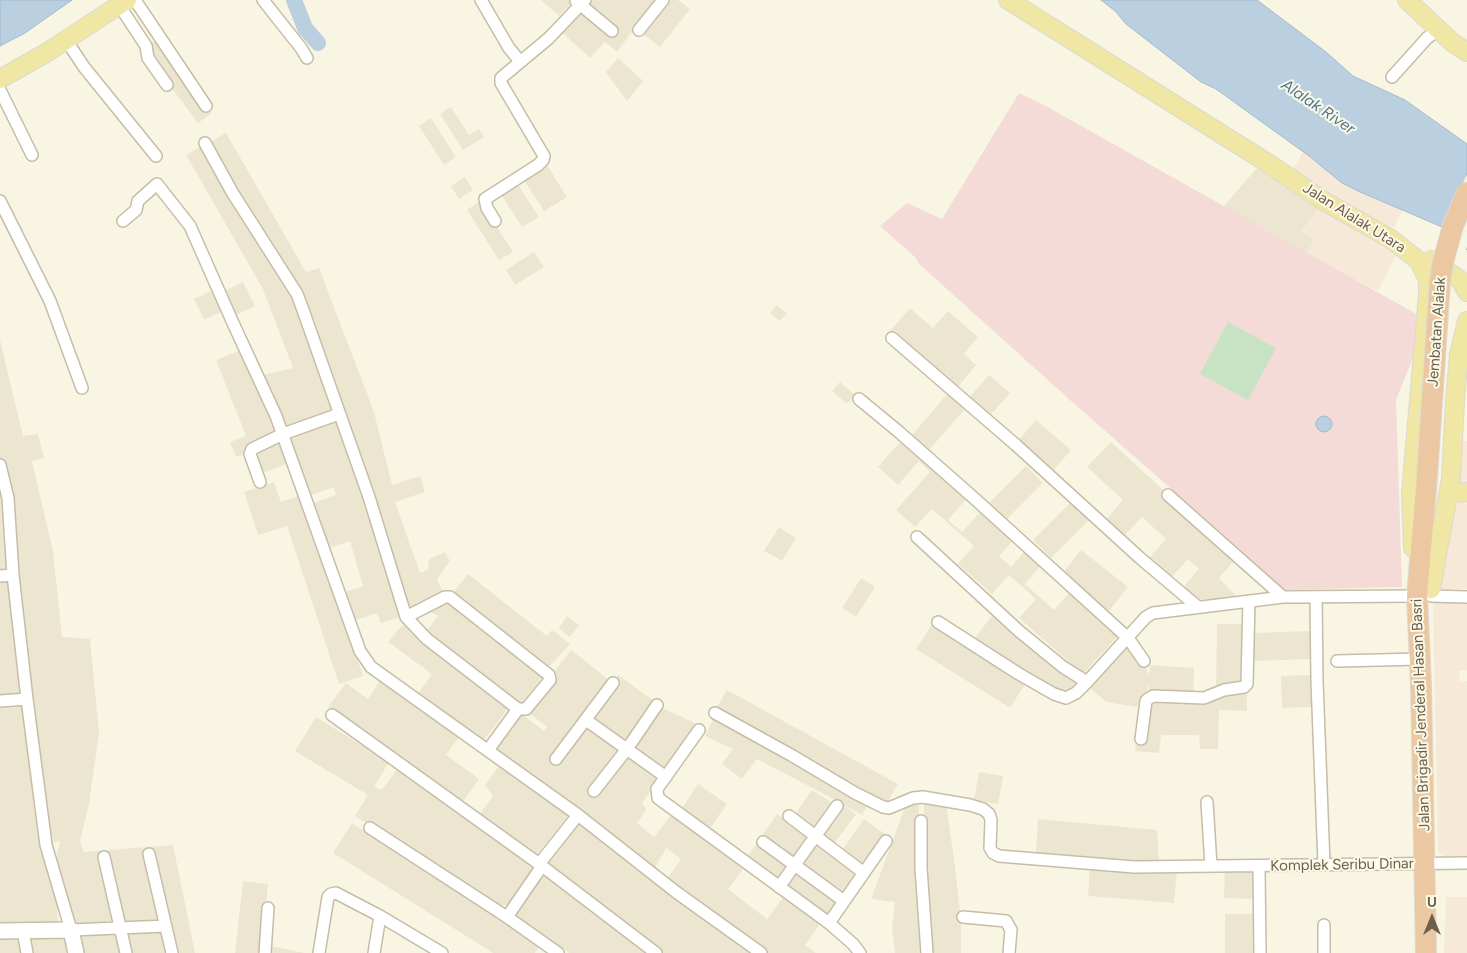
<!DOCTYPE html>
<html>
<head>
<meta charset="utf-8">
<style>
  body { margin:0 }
  #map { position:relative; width:1467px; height:953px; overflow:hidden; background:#f8f6e2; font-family:Figtree,sans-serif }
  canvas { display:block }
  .north { position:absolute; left:1407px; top:893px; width:50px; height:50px; -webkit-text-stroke:4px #fcf9e7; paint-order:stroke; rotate:0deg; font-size:14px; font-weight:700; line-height:20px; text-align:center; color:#6c604c }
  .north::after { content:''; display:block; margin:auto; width:18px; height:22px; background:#6c604c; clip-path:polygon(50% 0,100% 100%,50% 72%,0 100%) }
</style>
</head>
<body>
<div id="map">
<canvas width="1467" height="953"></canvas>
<div class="north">U</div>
</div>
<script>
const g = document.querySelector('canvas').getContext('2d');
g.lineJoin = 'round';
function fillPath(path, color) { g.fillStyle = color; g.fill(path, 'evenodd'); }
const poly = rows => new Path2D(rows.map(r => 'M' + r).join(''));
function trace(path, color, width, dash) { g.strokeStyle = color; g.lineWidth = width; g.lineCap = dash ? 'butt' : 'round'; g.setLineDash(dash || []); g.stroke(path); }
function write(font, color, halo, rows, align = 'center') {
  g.font = font + ' Figtree,sans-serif'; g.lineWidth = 4; g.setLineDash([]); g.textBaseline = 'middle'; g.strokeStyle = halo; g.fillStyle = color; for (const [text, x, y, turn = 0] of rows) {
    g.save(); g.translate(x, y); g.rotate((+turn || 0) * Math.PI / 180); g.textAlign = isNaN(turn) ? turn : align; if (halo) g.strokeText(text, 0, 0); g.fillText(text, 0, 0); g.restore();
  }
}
const residential = poly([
  [541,0,572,0,573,1,559,16],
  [585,0,655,0,617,52,605,42,590,58,557,28,578,5,612,24],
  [663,0,678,0,690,9,660,47,639,31],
  [156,40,160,40,211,114,198,123,143,50],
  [618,58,643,81,627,101,606,72],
  [451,107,469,135,479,129,484,137,463,150,440,114],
  [431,118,456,157,444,165,419,126],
  [226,133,306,272,319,268,374,412,392,485,420,476,425,492,395,502,420,573,428,570,429,559,445,552,450,561,437,579,443,592,411,609,406,610,308,317,208,143],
  [202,146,293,291,341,428,400,617,381,623,377,613,353,621,343,593,363,586,350,541,327,549,311,504,336,495,334,487,309,496,263,375,293,368,263,289,186,155],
  [545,162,567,197,544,211,522,177],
  [1262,162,1323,202,1302,231,1315,239,1306,255,1223,207],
  [465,177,473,190,459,199,451,186],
  [515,180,539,217,522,227,499,191],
  [480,201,513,252,499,260,467,210],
  [534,252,544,267,515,285,506,270],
  [243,282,255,306,234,316,222,292],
  [215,289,225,310,204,320,194,299],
  [777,305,787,313,780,321,770,313],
  [910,308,933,328,948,311,978,337,964,354,976,365,957,388,890,331],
  [0,340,23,436,38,434,44,458,32,461,53,551,62,637,90,639,99,732,89,804,80,841,84,852,173,845,195,953,80,953,55,862,60,841,54,842,40,851,56,893,58,923,0,925],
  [246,348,291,462,261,474,252,451,236,457,230,442,246,436,216,360],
  [989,375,1010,393,988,418,967,400],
  [840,382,855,395,847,404,832,391],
  [948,393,966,408,929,450,912,435],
  [1036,420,1071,450,1051,473,1016,443],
  [902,440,968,497,948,520,962,532,982,510,1015,538,999,556,1011,567,1027,549,1043,563,1025,584,1054,610,1073,589,1121,632,1083,674,1019,618,1036,599,1009,575,992,594,958,564,974,546,932,509,915,527,896,510,930,472,919,461,898,485,878,467],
  [1111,442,1237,558,1219,578,1237,597,1195,600,1185,590,1185,585,1199,569,1188,559,1172,577,1150,557,1166,539,1142,517,1124,536,1106,520,1123,500,1087,467],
  [1026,466,1043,483,1006,520,989,503],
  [274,482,281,502,302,495,363,676,339,684,287,526,258,535,244,492],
  [1072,501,1090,519,1051,558,1033,540],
  [779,527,796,538,782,561,764,551],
  [1081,550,1128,587,1109,611,1062,574],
  [468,574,547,636,552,630,570,644,551,665,546,668,452,594],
  [861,578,875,587,856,617,842,608],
  [443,597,544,675,519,706,426,632,438,616,425,609],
  [997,609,1079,681,1066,694,1057,691,975,638],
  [567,616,579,625,570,637,559,628],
  [404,623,510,706,484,740,418,694,432,674,388,642],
  [933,623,1027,681,1010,708,916,649],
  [1217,624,1246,624,1247,711,1219,710,1218,749,1200,749,1199,735,1161,735,1159,753,1135,751,1138,717,1147,718,1148,697,1218,697,1216,690],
  [1310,631,1311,659,1254,661,1253,633],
  [1129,637,1138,649,1149,676,1150,665,1194,668,1193,696,1149,693,1149,682,1147,692,1136,707,1107,702,1087,686],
  [571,650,609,680,586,720,621,747,590,787,597,793,625,751,661,776,642,803,646,810,637,823,654,837,671,815,743,869,728,889,767,919,785,895,822,921,805,945,816,953,767,953,667,879,681,859,666,848,654,870,490,743,516,710,544,731,547,727,525,710],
  [618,675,654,701,624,742,588,716],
  [1311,675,1312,707,1282,708,1281,676],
  [381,679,461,734,446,755,479,779,462,803,328,707,346,683,368,699],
  [727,690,898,784,887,803,716,709],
  [658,706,699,725,665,773,628,747],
  [715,715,871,800,862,815,842,804,856,814,834,844,820,834,841,803,757,759,742,779,722,764,733,749,705,736],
  [316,717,389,762,374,787,382,790,398,768,533,866,532,871,508,905,500,905,355,816,368,795,295,751],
  [501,763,567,812,568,816,538,853,531,853,478,816,493,796,485,785],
  [979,772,1003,776,998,804,974,800],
  [698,784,727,804,708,831,680,811],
  [812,790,831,802,813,828,794,816],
  [907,802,919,804,918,828,922,953,895,953,892,928,895,902,871,899],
  [924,804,946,804,955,866,961,922,961,953,932,953,924,863],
  [777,814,808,835,793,857,762,835],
  [577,819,753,953,662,953,544,861],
  [864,819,885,834,863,865,842,850],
  [1038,819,1157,830,1159,863,1036,854],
  [352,823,542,942,535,953,493,953,333,853],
  [815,839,859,870,844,892,800,861],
  [757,843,790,865,778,882,745,860],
  [1090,864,1177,870,1174,903,1088,896],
  [1225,867,1255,868,1254,899,1224,898],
  [795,869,839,899,827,917,783,886],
  [542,871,650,953,569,953,514,914],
  [243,881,268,884,260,953,235,953],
  [1225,914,1254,914,1255,953,1225,953],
  [68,936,71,953,0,953,0,937],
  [271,946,305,953,269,953]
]);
const commercial = poly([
  [1308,144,1406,202,1394,228,1340,201,1292,170],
  [1323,202,1400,248,1378,291,1306,255,1315,239,1302,231],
  [1452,440,1467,441,1467,482,1451,482],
  [1467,490,1467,589,1439,589,1445,495],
  [1467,594,1467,670,1459,671,1460,681,1467,681,1467,856,1444,856,1438,853,1433,609,1434,599],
  [1446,897,1467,897,1467,953,1444,953]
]);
const medical = poly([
  [1019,93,1042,104,1420,316,1415,353,1396,400,1402,587,1284,590,1242,551,1070,400,918,263,916,258,880,226,907,203,942,219]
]);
const green = poly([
  [1228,322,1276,348,1248,400,1200,374]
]);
const water = poly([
  [0,0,72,0,25,33,0,46,0,0],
  [1101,0,1257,0,1326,52,1353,76,1405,100,1467,144,1467,250,1442,227,1358,191,1342,183,1309,156,1216,89,1201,82,1126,24,1115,11,1101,0],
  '1316 424a8 8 0 1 1 16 0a8 8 0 1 1-16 0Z'
]);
const pier = poly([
  [1467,175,1467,247,1465,252,1443,231,1458,192]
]);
const river = poly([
  [294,0,305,28,318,43]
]);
const street = poly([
  [135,0,206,106],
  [263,0,301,48,307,58],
  [481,0,509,48,518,59,521,60],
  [576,1,612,31],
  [119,5,146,46,148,58,167,85],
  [639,30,663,0],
  [66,40,84,67,156,156],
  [1392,77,1427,38,1438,30],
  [0,90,32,155],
  [205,143,232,192,297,294,303,310,369,497,406,617,427,639,518,709,526,709,550,680,549,675,450,597,445,597,406,617],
  [0,201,50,301,82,388],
  [123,221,136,210,138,201,157,184,190,226,233,323,276,416,360,651,371,667,578,815,676,892,761,953],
  [495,221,487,208,485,199,538,165,543,160,544,156,501,83,501,78,549,38,585,0],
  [892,338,1016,445,1140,558,1198,607],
  [859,399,899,432,975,499,1128,638,1144,661],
  [0,465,8,498,13,575],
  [260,482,250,454,252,449,283,434,339,414],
  [1168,495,1283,597],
  [917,537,1019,631,1063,667,1087,682],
  [0,576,13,575,27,699,46,845,71,930,166,926],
  [1431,596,1467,597],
  [1316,597,1317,681,1324,864],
  [938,622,1019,674,1054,694,1066,698,1076,693,1087,682,1146,617,1153,613,1283,597,1417,596],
  [1337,661,1420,659],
  [0,701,27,699],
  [715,713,791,755,855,793,883,807,889,808,913,798,923,797,970,805,983,809,989,814,991,820,990,848,993,853,999,856,1134,867,1467,863],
  [332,715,542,866,507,917],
  [586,720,666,777],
  [699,730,657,789,658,798,829,923,853,944,860,953],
  [1141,739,1146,701,1148,699,1153,696,1204,698,1224,690,1244,687,1247,684,1249,601],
  [488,750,518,709],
  [556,759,613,683],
  [594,791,627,749,657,705],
  [1207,802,1211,866],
  [789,816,864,873],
  [921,821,921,868,927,953],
  [370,828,507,917,558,953],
  [763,842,844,901],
  [149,854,172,953],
  [104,857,126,953],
  [539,864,578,815],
  [542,866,656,953],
  [1259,866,1260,953],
  [779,887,837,806],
  [963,917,1006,921,1011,930,1009,953],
  [829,923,886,841],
  [1324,925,1324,953],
  [23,931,27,953],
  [265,953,268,908],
  [319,953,328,897,331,894,336,893,380,916,442,953],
  [374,953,380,916]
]);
const secondary = poly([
  [0,931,71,930,76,953]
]);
const primary = poly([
  [1008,0,1274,167,1322,200,1391,239,1419,261,1428,280,1428,294,1411,493,1413,548],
  [1407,0,1453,43,1467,52],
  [0,79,46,53,127,0],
  [1431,260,1460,280,1467,292],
  [1449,493,1467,492],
  [1431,589,1451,478,1455,401,1459,354,1467,321]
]);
const highway = poly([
  [1426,953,1421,685,1417,596,1427,477]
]);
const highwayBridge = poly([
  [1427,477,1440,281,1443,262,1453,226,1467,192]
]);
const streetNames = [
  ["Jalan Alalak Utara",1354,218,32],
  ["Jembatan Alalak",1437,332,-86],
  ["Jalan Brigadir Jenderal Hasan Basri",1421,715,-92],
  ["Komplek Seribu Dinar",1342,865,-1]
];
const waterNames = [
  ["Alalak River",1318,107,34]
];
fillPath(residential, '#ece6d0');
fillPath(commercial, '#f7e9d7');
fillPath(medical, '#f5dbd7');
fillPath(green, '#c8e3c3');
fillPath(water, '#bacfdf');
trace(water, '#a2bccf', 1);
fillPath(pier, '#f8f6e2');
trace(river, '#bacfdf', 16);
trace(street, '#c5bda8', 14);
trace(secondary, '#c7bea6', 18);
trace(primary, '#dcd9d4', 20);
trace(highway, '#dcd9d4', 22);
trace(street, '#fff', 11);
trace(secondary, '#fff', 15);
trace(primary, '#efe7a3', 18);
trace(highway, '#ebc8a1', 20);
trace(highwayBridge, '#dcd9d4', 22, []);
trace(highwayBridge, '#ebc8a1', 20);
write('15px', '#6c604c', '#fcf9e7', streetNames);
write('italic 16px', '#537690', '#fcf9e7', waterNames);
</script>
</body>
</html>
